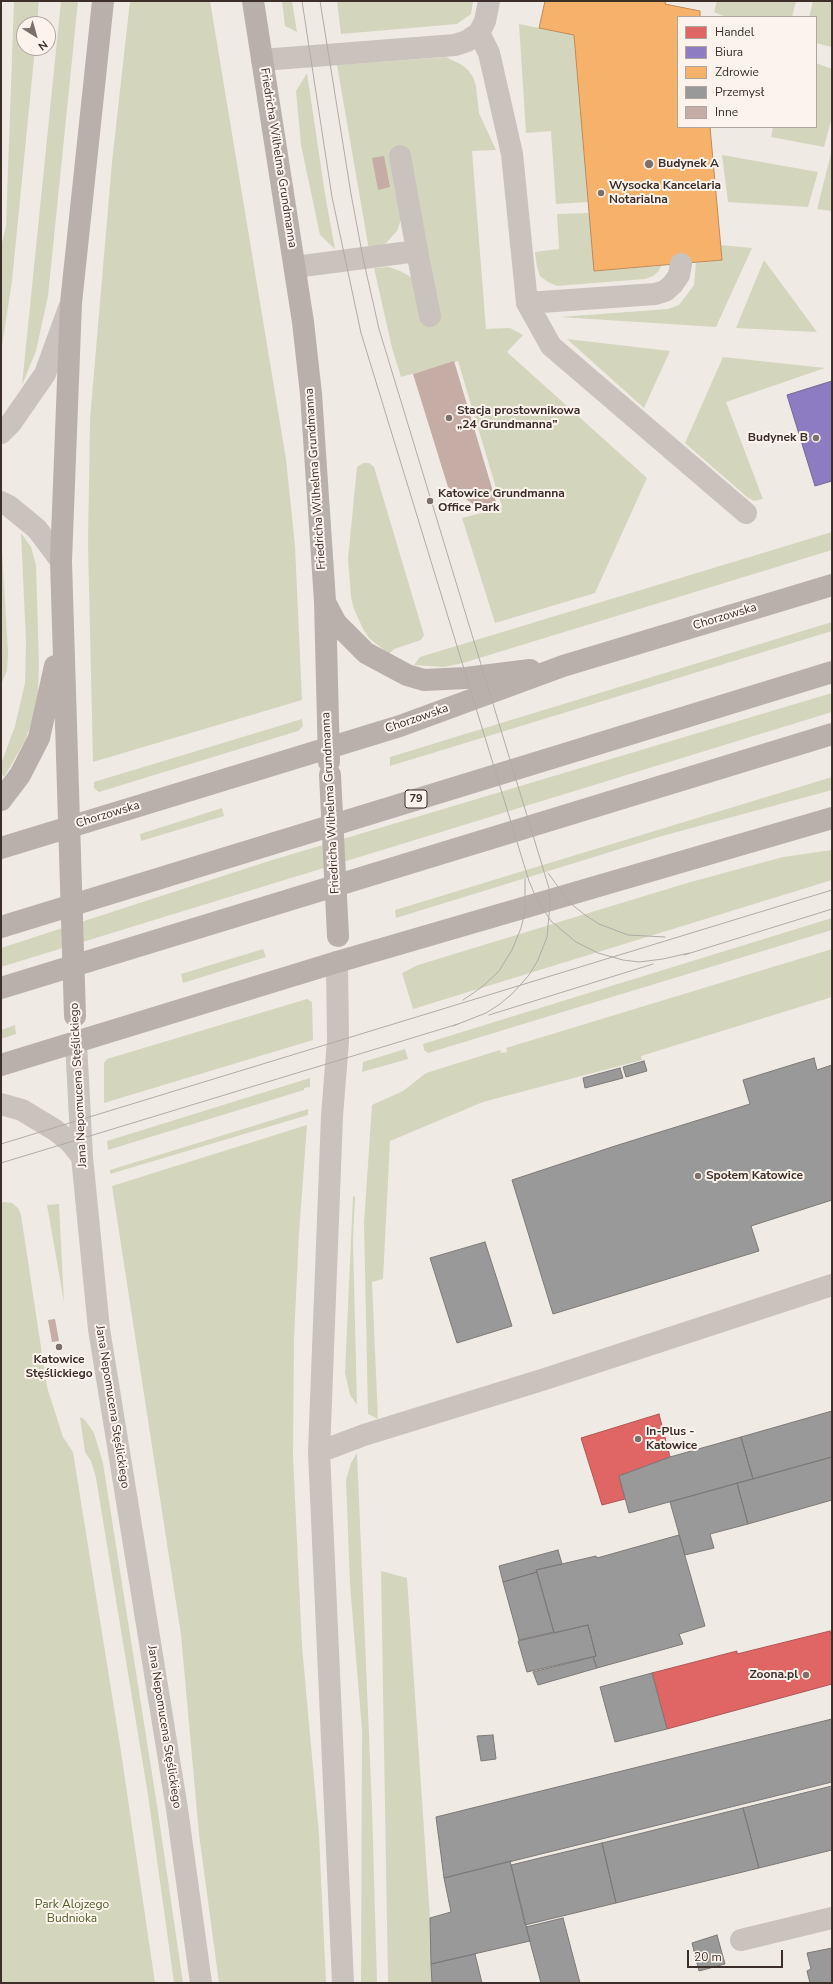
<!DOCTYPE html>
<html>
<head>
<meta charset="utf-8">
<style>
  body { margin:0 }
  #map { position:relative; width:833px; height:1984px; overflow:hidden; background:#f0eae4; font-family:"Nunito Sans",sans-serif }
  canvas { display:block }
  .frame { position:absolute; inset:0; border:2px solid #3c2e29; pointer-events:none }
  .legend { position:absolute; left:677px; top:16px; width:140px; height:112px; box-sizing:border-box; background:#fcf4ec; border:1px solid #afa59e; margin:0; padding:5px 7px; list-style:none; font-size:12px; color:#3c2e29 }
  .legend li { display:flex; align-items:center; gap:8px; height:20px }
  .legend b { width:20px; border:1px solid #afa59e }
  .north { position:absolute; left:16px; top:16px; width:40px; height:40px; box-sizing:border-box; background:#fcf4ec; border:1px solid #afa59e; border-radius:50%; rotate:143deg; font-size:11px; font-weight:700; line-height:16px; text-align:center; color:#3c2e29 }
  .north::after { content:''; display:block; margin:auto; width:14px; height:18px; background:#7b706a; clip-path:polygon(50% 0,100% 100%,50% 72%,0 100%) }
  .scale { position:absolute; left:687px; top:1950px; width:96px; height:18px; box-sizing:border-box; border:2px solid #3c2e29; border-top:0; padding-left:5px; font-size:12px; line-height:14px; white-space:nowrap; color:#3c2e29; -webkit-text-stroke:3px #fcf4ec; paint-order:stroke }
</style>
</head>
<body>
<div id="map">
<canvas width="833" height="1984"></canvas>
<div class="frame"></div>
<ul class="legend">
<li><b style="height:11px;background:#e06666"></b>Handel</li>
<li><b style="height:11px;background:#8e7cc3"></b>Biura</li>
<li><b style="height:11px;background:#f6b26b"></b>Zdrowie</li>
<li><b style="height:11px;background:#999"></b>Przemysł</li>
<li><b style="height:11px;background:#c5aca4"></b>Inne</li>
</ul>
<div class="north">N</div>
<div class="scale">20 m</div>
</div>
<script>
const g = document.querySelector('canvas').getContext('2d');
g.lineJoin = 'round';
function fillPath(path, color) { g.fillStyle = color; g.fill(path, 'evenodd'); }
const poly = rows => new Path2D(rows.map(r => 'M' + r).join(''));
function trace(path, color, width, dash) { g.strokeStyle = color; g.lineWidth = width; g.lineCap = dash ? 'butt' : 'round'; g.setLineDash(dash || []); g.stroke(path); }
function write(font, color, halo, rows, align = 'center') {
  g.font = font + ' "Nunito Sans",sans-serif'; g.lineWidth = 4; g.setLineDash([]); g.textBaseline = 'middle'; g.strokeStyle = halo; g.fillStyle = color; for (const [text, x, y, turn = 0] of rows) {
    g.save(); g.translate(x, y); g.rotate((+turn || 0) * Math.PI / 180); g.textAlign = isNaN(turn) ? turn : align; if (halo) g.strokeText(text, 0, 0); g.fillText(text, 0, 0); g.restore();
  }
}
const green = poly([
  [14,1,39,1,37,24,24,24,24,48,35,48,12,281,1,352,1,247,6,226],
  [61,1,78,1,48,296,36,351,22,385],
  [130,1,210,1,286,459,295,546,302,700,93,762,88,545,90,419,112,162],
  [282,1,292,1,297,32,285,26],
  [337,1,473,1,471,14,457,24,341,34],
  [717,1,796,1,792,17,726,17,714,12],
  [813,1,832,1,832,47,816,43,816,17,809,17],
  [519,24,574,35,588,202,556,204,551,131,526,133],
  [446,57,462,65,468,70,473,77,476,86,479,113,496,150,472,151,486,329,510,328,523,335,507,352,647,478,595,593,495,623,462,518,502,508,458,361,401,377,392,348,374,268,389,267,400,271,411,277,401,220,397,231,386,243,369,250,337,65],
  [816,63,832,69,832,117,824,147,771,137,773,127,816,127],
  [307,73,325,194,335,249,320,235,301,145,296,91],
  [832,150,832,211,817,209],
  [722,155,818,172,808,207,728,202],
  [589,213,595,271,661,266,658,272,653,276,645,279,557,286,548,282,540,276,537,267,535,252,559,249,557,214],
  [720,245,752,248,716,327,560,317,668,309,679,305,694,285,696,263,722,260],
  [764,260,817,332,736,328],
  [567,339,670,351,644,408],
  [723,357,825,368,726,402,763,499,754,501,747,497,685,443],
  [363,463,369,463,374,467,424,635,421,640,394,649,389,654,369,638,363,629,354,609,351,597,348,559,357,467],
  [1,532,8,653,7,670,1,685],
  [832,532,832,550,463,663,444,667,414,665,420,657],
  [21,533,31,547,36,565,39,665,38,692,33,720,25,741,4,777,1,772,1,764,15,726,25,683,26,642],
  [832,622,832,631,390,766,390,757],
  [832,693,832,712,1,967,1,948,269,861],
  [302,719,303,726,298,731,99,792,94,788,94,782],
  [832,777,832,790,662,836,396,918,395,910],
  [222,808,224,816,141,841,140,834],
  [832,850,832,880,413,1009,402,973,418,965,687,883,783,857],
  [832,918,832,930,428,1053,424,1050,423,1044],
  [263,949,266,957,183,983,181,974],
  [832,949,832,997,641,1056,642,1060,483,1102,390,1141,383,1279,372,1282,378,1419,368,1414,364,1223,372,1105,403,1091,426,1073,500,1050,501,1053,507,1052,506,1048],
  [307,999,312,1002,313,1040,104,1103,104,1063,107,1059],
  [15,1025,16,1034,1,1039,1,1030],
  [405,1049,408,1059,362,1072,363,1062],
  [310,1078,310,1087,304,1088,304,1090,108,1150,107,1141],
  [308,1109,308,1115,110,1174,110,1170],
  [307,1125,299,1234,294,1338,293,1457,302,1646,319,1834,326,1983,219,1983,199,1834,181,1635,112,1186],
  [353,1196,355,1197,353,1241,357,1405,350,1395,345,1373],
  [4,1202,12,1203,18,1208,21,1215,47,1387,63,1437,73,1452,120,1745,155,1983,1,1983,1,1203],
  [59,1204,64,1302,47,1205],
  [80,1417,85,1420,94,1433,103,1463,158,1812,183,1983,174,1983,148,1795,96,1478,91,1461,85,1452],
  [357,1453,372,1806,377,1983,361,1983,362,1730,350,1585,346,1480,351,1463],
  [381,1571,407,1578,430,1918,432,1983,388,1983]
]);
const shops = poly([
  [659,1414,670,1457,619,1476,625,1499,602,1505,581,1438,659,1414],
  [830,1631,832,1637,832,1684,667,1729,652,1673,737,1651,737,1654,830,1631]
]);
const offices = poly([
  [832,381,832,481,815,486,787,395,832,381]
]);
const health = poly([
  [545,1,666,1,665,4,700,11,700,17,678,17,678,127,710,127,722,260,594,271,574,35,539,28,545,1]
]);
const industry = poly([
  [814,1058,817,1070,832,1065,832,1200,751,1226,759,1251,553,1314,512,1180,615,1146,750,1104,743,1080,814,1058],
  [644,1061,647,1071,626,1077,623,1067,644,1061],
  [620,1068,623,1078,585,1088,583,1078,620,1068],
  [485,1242,512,1326,457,1343,430,1258,485,1242],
  [832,1411,832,1457,753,1479,741,1437,832,1411],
  [741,1437,753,1479,629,1513,619,1476,670,1457,741,1437],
  [832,1457,832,1500,748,1524,737,1483,832,1457],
  [737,1483,748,1524,710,1534,714,1548,685,1555,670,1502,737,1483],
  [679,1535,705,1626,679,1634,683,1644,597,1668,593,1657,596,1656,588,1625,554,1633,536,1570,596,1556,597,1558,679,1535],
  [558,1550,562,1564,536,1570,537,1572,503,1582,499,1566,558,1550],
  [537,1572,554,1632,519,1640,503,1582,537,1572],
  [588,1625,596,1656,527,1672,518,1641,588,1625],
  [593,1657,597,1668,538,1685,533,1672,593,1657],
  [652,1673,667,1729,615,1742,600,1687,652,1673],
  [832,1719,832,1782,444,1878,436,1817,832,1719],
  [493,1735,496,1759,481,1761,477,1736,493,1735],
  [832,1786,832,1850,759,1868,743,1808,832,1786],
  [743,1808,759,1868,616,1903,602,1843,743,1808],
  [602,1843,616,1903,525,1925,511,1865,602,1843],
  [510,1861,530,1941,431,1964,430,1918,451,1912,444,1878,510,1861],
  [563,1918,580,1983,541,1983,526,1927,563,1918],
  [717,1935,725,1964,699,1971,692,1943,717,1935],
  [832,1948,832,1983,810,1983,807,1971,811,1969,807,1953,832,1948],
  [475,1954,482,1983,432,1983,431,1964,475,1954]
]);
const building = poly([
  [384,156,390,187,378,190,372,158],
  [454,361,497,505,482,510,448,487,413,374],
  [55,1319,59,1341,52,1342,48,1320]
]);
const minor = poly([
  [479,33,489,53,512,154,527,303,655,294,665,291,673,284,679,275,681,264],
  [262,60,455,45,467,41,479,33,485,21,489,1],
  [417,251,430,316],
  [295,267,417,251,400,156],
  [527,303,551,346,746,513],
  [1,433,11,423,45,374,69,308],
  [1,502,9,506,37,529,61,561],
  [337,962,338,1041,332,1116,319,1452,343,1983],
  [76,1042,82,1157,99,1329,177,1809,201,1983],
  [1,1104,22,1110,55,1130,70,1142,82,1157],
  [319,1452,364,1435,545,1379,832,1285],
  [741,1940,832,1918]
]);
const major = poly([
  [253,1,303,322,311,394,325,601,329,762],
  [325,602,336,623,366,653,407,675,424,680,466,678,530,670],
  [1,800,20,775,39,738,55,666],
  [1,848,400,726,563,666,832,585],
  [70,854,61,561,71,303,103,1],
  [1,927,832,672],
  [1,988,832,734],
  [1,1065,337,962,832,818]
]);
const tram = poly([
  [302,1,332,197,361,333,529,881,537,900,551,921,576,942,598,953,623,960,639,962,663,959,689,953],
  [320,1,351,194,363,258,379,329,549,888,550,904,547,937,538,960,529,975,513,993,500,1004,486,1013,453,1026],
  [548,873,570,903,585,915,599,924,628,935,665,937],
  [684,955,832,909],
  [463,1000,482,987,499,971,512,950,521,928,525,912,525,879],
  [489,1015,653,964],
  [1,1144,832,890],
  [1,1163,458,1024]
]);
const majorBridge = poly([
  [330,775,338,936],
  [70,854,75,1016]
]);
const markers = [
  [649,164,5,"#7b706a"],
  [601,193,4,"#7b706a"],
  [449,418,4,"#7b706a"],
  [816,438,4,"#7b706a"],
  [430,501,4,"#7b706a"],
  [698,1176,4,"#7b706a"],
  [59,1347,4,"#7b706a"],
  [638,1439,4,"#7b706a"],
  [806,1675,4,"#7b706a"]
];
const shields = [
  [416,799,22]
];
const shieldNames = [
  ["79",416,799]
];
const streetNames = [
  ["Friedricha Wilhelma Grundmanna",278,158,81],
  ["Friedricha Wilhelma Grundmanna",316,479,-94],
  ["Chorzowska",725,617,-17],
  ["Chorzowska",417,719,-19],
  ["Friedricha Wilhelma Grundmanna",331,803,-93],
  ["Chorzowska",108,815,-17],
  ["Jana Nepomucena Stęślickiego",79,1085,-93],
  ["Jana Nepomucena Stęślickiego",112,1407,81],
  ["Jana Nepomucena Stęślickiego",164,1727,81]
];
const poiNames = [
  ["Budynek A",658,164],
  ["Wysocka Kancelaria",609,186],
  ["Notarialna",609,200],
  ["Stacja prostownikowa",457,411],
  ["„24 Grundmanna”",457,425],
  ["Budynek B",808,438,"right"],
  ["Katowice Grundmanna",438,494],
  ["Office Park",438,508],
  ["Społem Katowice",706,1176],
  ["Katowice",59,1360,"center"],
  ["Stęślickiego",59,1374,"center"],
  ["In-Plus -",646,1432],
  ["Katowice",646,1446],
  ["Zoona.pl",798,1675,"right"]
];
const parkNames = [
  ["Park Alojzego",72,1905],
  ["Budnioka",72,1919]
];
fillPath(green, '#d3d6bd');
fillPath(shops, '#e06666');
trace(shops, '#af5554', 1);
fillPath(offices, '#8e7cc3');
trace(offices, '#756595', 1);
fillPath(health, '#f6b26b');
trace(health, '#be8a57', 1);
fillPath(industry, '#999');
trace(industry, '#7d7977', 1);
fillPath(building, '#c5aca4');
trace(minor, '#cac2bc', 22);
trace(major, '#b9b0ab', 22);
trace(tram, '#b1aba7', 1);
trace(majorBridge, '#b9b0ab', 22);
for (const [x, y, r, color] of markers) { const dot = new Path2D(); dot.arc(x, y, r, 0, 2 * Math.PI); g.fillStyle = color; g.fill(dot); trace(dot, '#fcf4ec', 1.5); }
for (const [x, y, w] of shields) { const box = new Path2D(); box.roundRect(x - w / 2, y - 9, w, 18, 3); g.fillStyle = '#fcf4ec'; g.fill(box); trace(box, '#3c2e29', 1); }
write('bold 11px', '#3c2e29', null, shieldNames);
write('12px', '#3c2e29', '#fcf4ec', streetNames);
write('bold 12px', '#3c2e29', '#fcf4ec', poiNames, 'left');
write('12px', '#4d5d2a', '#fcf4ec', parkNames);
</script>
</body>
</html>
